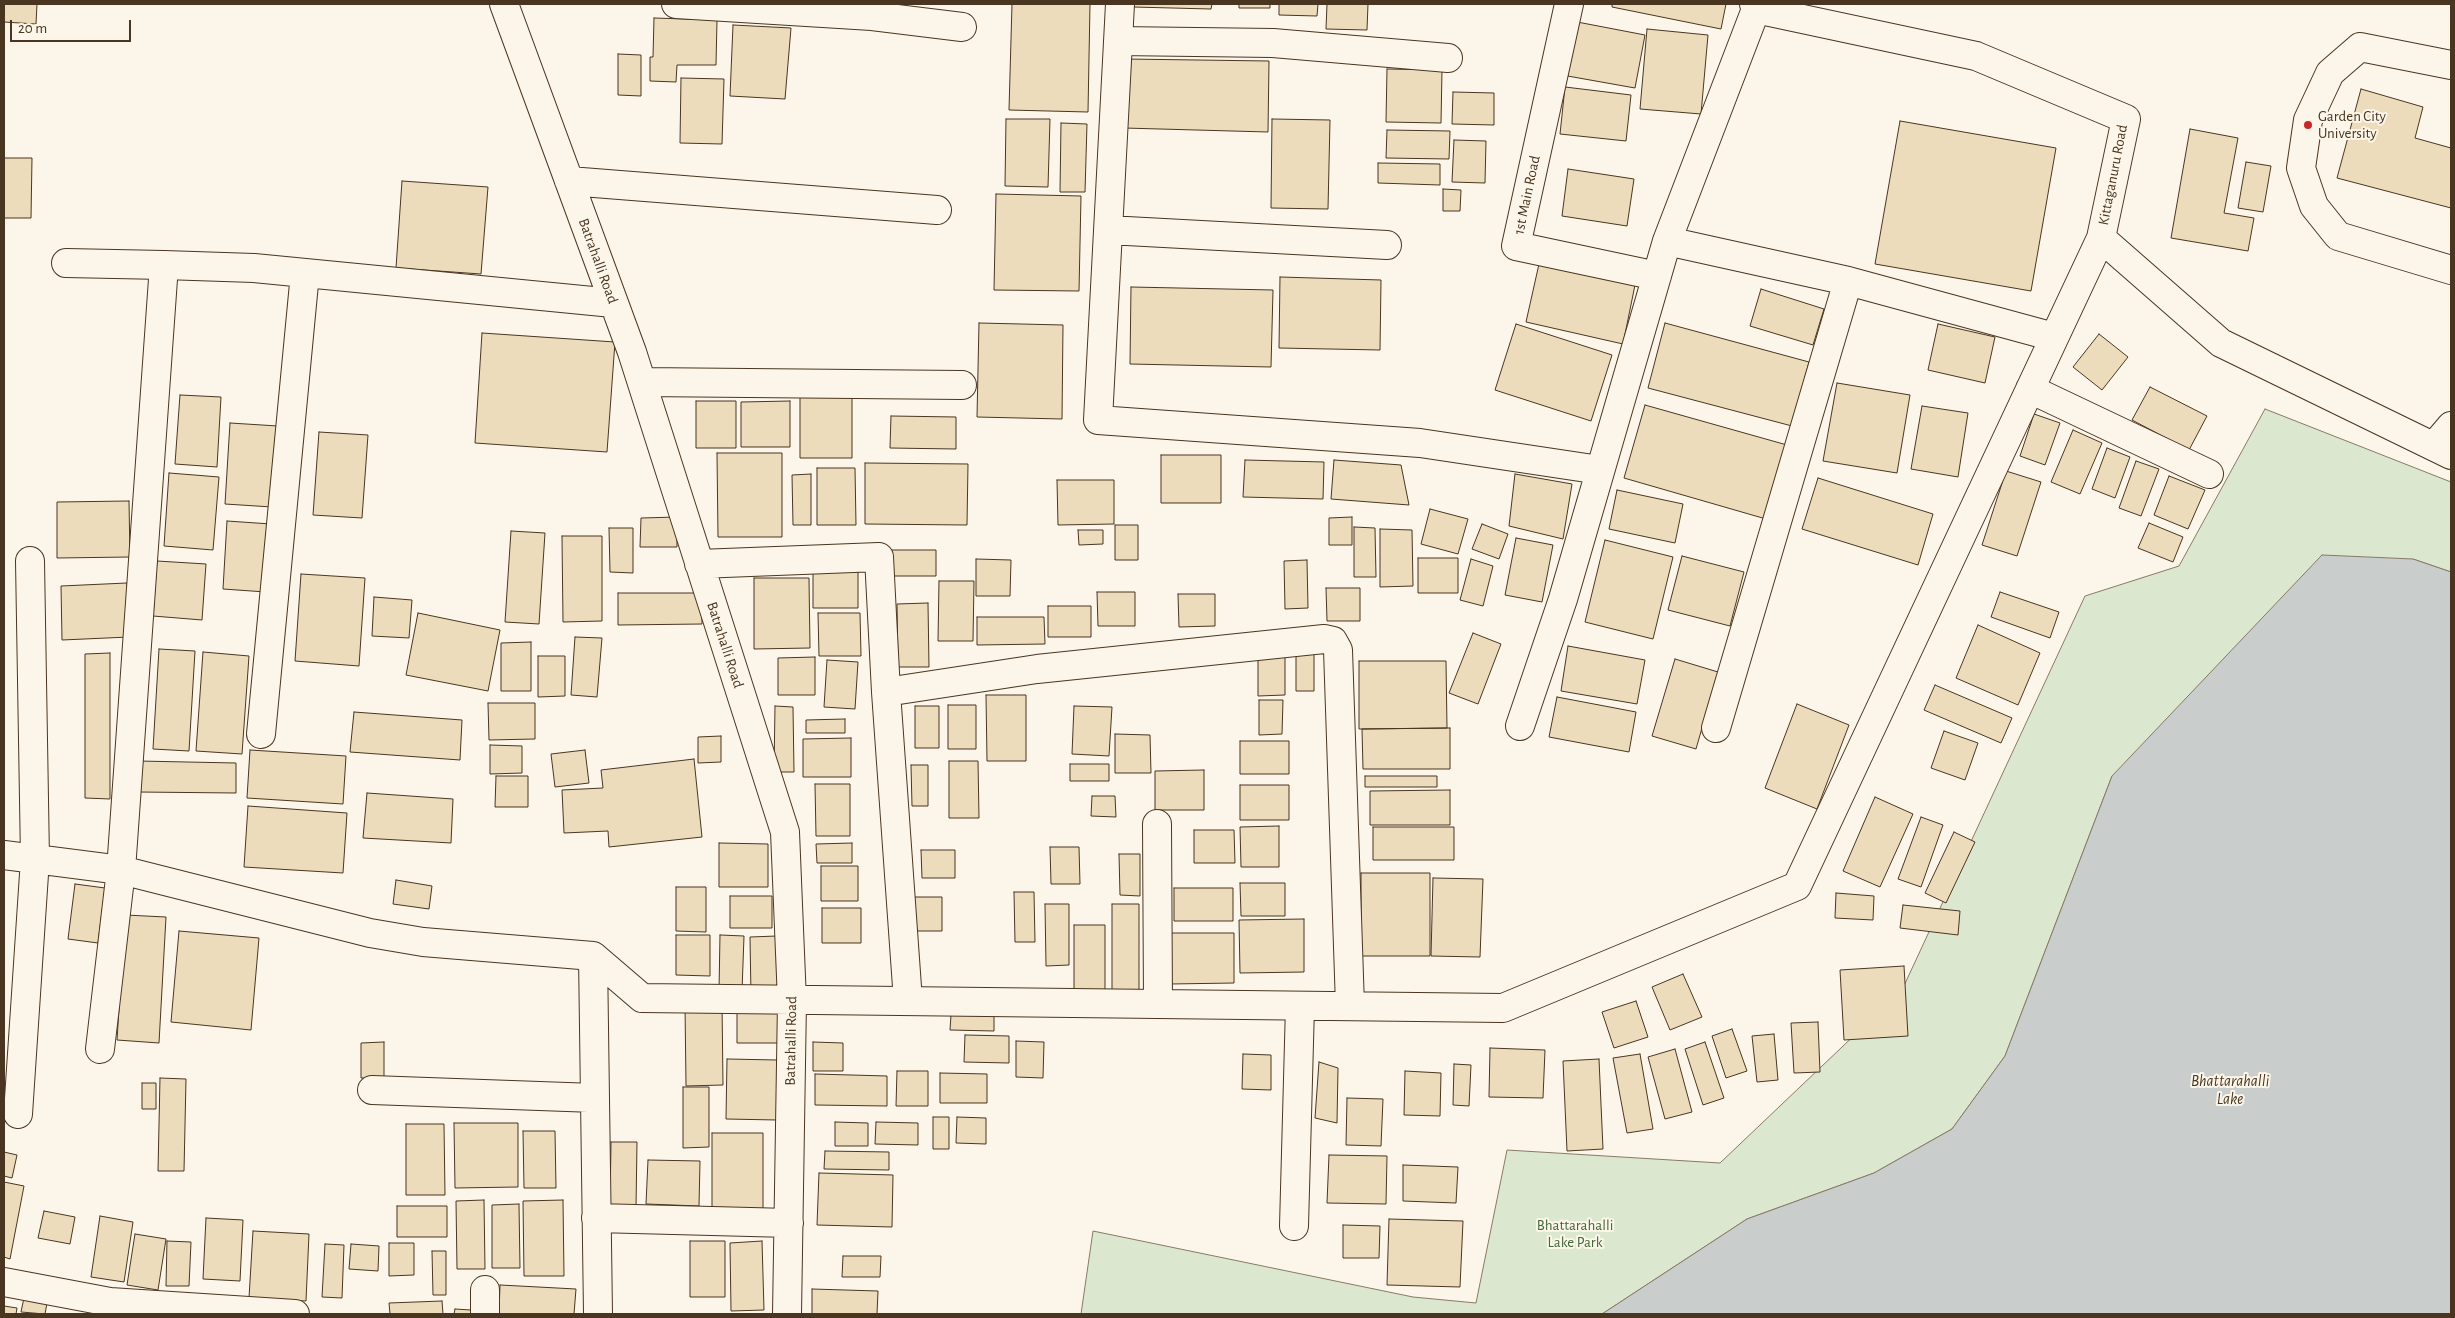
<!DOCTYPE html>
<html>
<head>
<meta charset="utf-8">
<style>
  body { margin:0 }
  #map { position:relative; width:2455px; height:1318px; overflow:hidden; background:#fbf6e9; font-family:"Alegreya Sans",sans-serif }
  canvas { display:block }
  .frame { position:absolute; inset:0; border:5px solid #4a3520; pointer-events:none }
  .scale { position:absolute; left:10px; top:20px; width:121px; height:22px; box-sizing:border-box; border:2px solid #4a3520; border-top:0; padding-left:6px; font-size:15px; line-height:18px; white-space:nowrap; color:#4a3520; -webkit-text-stroke:4px #fbf6e9; paint-order:stroke }
</style>
</head>
<body>
<div id="map">
<canvas width="2455" height="1318"></canvas>
<div class="frame"></div>
<div class="scale">20 m</div>
</div>
<script>
const g = document.querySelector('canvas').getContext('2d');
g.lineJoin = 'round';
function fillPath(path, color) { g.fillStyle = color; g.fill(path, 'evenodd'); }
const poly = rows => new Path2D(rows.map(r => 'M' + r).join(''));
function trace(path, color, width, dash) { g.strokeStyle = color; g.lineWidth = width; g.lineCap = dash ? 'butt' : 'round'; g.setLineDash(dash || []); g.stroke(path); }
function write(font, color, halo, rows, align = 'center') {
  g.font = font + ' "Alegreya Sans",sans-serif'; g.lineWidth = 4; g.setLineDash([]); g.textBaseline = 'middle'; g.strokeStyle = halo; g.fillStyle = color; for (const [text, x, y, turn = 0] of rows) {
    g.save(); g.translate(x, y); g.rotate((+turn || 0) * Math.PI / 180); g.textAlign = isNaN(turn) ? turn : align; if (halo) g.strokeText(text, 0, 0); g.fillText(text, 0, 0); g.restore();
  }
}
const green = poly([
  [2265,409,2451,482,2451,572,2413,559,2112,776,2005,1056,1952,1129,1874,1173,1747,1219,1602,1314,1081,1314,1093,1231,1413,1297,1476,1303,1507,1150,1720,1163,1902,990,2085,596,2179,566,2265,409]
]);
const water = poly([
  [2322,555,2413,559,2451,572,2451,1314,1602,1314,1747,1219,1874,1173,1952,1129,2005,1056,2112,776,2322,555]
]);
const building = poly([
  [4,4,37,4,36,24,4,22,4,4],
  [1012,4,1090,4,1088,112,1009,110,1012,4],
  [1133,4,1212,4,1211,9,1133,7,1133,4],
  [1239,4,1270,4,1270,8,1239,8,1239,4],
  [1279,4,1318,4,1317,16,1279,15,1279,4],
  [1327,4,1368,4,1367,30,1326,29,1327,4],
  [1612,4,1726,4,1721,29,1612,7,1612,4],
  [654,18,717,20,716,65,677,65,676,82,650,81,650,57,653,57,654,18],
  [1572,21,1645,35,1635,88,1562,75,1572,21],
  [733,25,791,28,785,99,730,96,733,25],
  [1647,29,1708,35,1701,114,1640,109,1647,29],
  [618,54,641,55,641,96,618,95,618,54],
  [1125,59,1269,61,1268,132,1124,128,1125,59],
  [1387,69,1442,70,1441,123,1386,122,1387,69],
  [681,78,724,79,722,144,680,143,681,78],
  [1565,87,1631,95,1626,141,1560,134,1565,87],
  [2361,89,2423,107,2415,138,2451,148,2451,208,2337,178,2361,89],
  [1453,92,1494,93,1494,125,1452,124,1453,92],
  [1006,119,1050,119,1048,187,1005,186,1006,119],
  [1272,119,1330,120,1328,209,1271,208,1272,119],
  [1900,121,2056,148,2031,291,1875,264,1900,121],
  [1061,123,1087,124,1085,192,1060,192,1061,123],
  [2190,129,2238,138,2224,213,2254,218,2248,251,2171,238,2190,129],
  [1387,130,1450,131,1449,159,1386,158,1387,130],
  [1454,140,1486,141,1485,183,1452,182,1454,140],
  [4,158,32,158,31,218,4,218,4,158],
  [2246,162,2271,166,2263,212,2238,208,2246,162],
  [1378,163,1440,164,1440,185,1378,183,1378,163],
  [1568,169,1634,179,1627,226,1562,216,1568,169],
  [402,181,488,187,481,274,396,268,402,181],
  [1443,189,1461,190,1460,211,1443,211,1443,189],
  [996,194,1081,196,1079,291,994,290,996,194],
  [1539,264,1635,285,1623,344,1526,322,1539,264],
  [1280,277,1381,280,1380,350,1279,348,1280,277],
  [1131,287,1273,290,1271,367,1130,364,1131,287],
  [1761,289,1824,309,1813,345,1750,326,1761,289],
  [979,323,1063,325,1062,419,977,417,979,323],
  [1665,323,1809,362,1792,426,1648,388,1665,323],
  [1516,324,1612,355,1591,421,1495,390,1516,324],
  [1938,324,1995,337,1985,383,1928,370,1938,324],
  [482,333,615,342,607,452,475,443,482,333],
  [2099,334,2128,357,2102,390,2073,367,2099,334],
  [1837,383,1910,395,1897,473,1823,461,1837,383],
  [2150,387,2207,416,2189,450,2132,420,2150,387],
  [800,389,852,389,852,458,800,458,800,389],
  [180,395,221,397,217,467,175,464,180,395],
  [696,401,736,401,736,448,696,448,696,401],
  [790,401,790,447,741,447,741,402,790,401],
  [1645,405,1787,445,1766,519,1624,478,1645,405],
  [1922,406,1968,413,1958,477,1911,469,1922,406],
  [2034,414,2060,423,2045,465,2020,456,2034,414],
  [891,416,956,417,956,449,890,448,891,416],
  [230,423,278,426,272,507,225,504,230,423],
  [2073,430,2102,443,2080,494,2051,482,2073,430],
  [319,432,368,435,362,518,313,515,319,432],
  [2107,448,2130,457,2115,498,2092,489,2107,448],
  [717,453,782,453,782,537,718,537,717,453],
  [1161,455,1221,455,1221,503,1161,503,1161,455],
  [1245,460,1324,462,1323,499,1243,497,1245,460],
  [1334,460,1401,465,1409,505,1331,499,1334,460],
  [2136,461,2159,469,2141,516,2119,508,2136,461],
  [865,463,968,464,967,525,865,524,865,463],
  [817,468,855,468,856,525,817,525,817,468],
  [2006,471,2041,482,2017,556,1982,545,2006,471],
  [169,473,219,477,213,550,164,546,169,473],
  [811,474,811,525,793,525,792,475,811,474],
  [1515,474,1572,484,1563,539,1509,526,1515,474],
  [2169,476,2205,490,2188,529,2154,515,2169,476],
  [1818,478,1933,514,1918,565,1802,529,1818,478],
  [1057,480,1114,480,1114,524,1058,525,1057,480],
  [1617,490,1683,504,1675,543,1609,529,1617,490],
  [129,501,130,557,57,558,57,502,129,501],
  [1430,509,1468,519,1458,554,1421,544,1430,509],
  [677,517,677,547,640,547,641,518,677,517],
  [1352,517,1352,545,1329,545,1329,518,1352,517],
  [227,521,271,524,266,592,223,589,227,521],
  [2149,523,2183,537,2173,562,2138,548,2149,523],
  [1482,524,1508,534,1499,559,1472,549,1482,524],
  [1115,525,1138,525,1138,560,1115,560,1115,525],
  [1354,527,1375,528,1376,577,1354,577,1354,527],
  [609,528,633,528,633,573,610,572,609,528],
  [1380,529,1412,530,1413,586,1380,587,1380,529],
  [1078,530,1103,530,1103,544,1079,545,1078,530],
  [511,531,545,533,539,624,505,622,511,531],
  [562,536,602,536,602,621,563,622,562,536],
  [1516,538,1553,545,1542,602,1505,595,1516,538],
  [1605,540,1673,557,1653,639,1585,622,1605,540],
  [890,550,936,550,936,576,891,576,890,550],
  [1682,556,1744,572,1730,626,1668,610,1682,556],
  [1418,558,1458,558,1458,593,1418,593,1418,558],
  [976,559,1011,560,1010,596,976,596,976,559],
  [1471,559,1493,566,1483,606,1460,600,1471,559],
  [1307,560,1308,608,1285,609,1284,561,1307,560],
  [157,561,206,564,202,620,153,616,157,561],
  [813,565,858,565,858,608,813,608,813,565],
  [301,574,365,578,359,666,295,661,301,574],
  [754,578,809,578,810,648,754,649,754,578],
  [939,581,974,581,973,641,938,641,939,581],
  [127,583,129,637,62,640,61,586,127,583],
  [1326,588,1360,588,1360,621,1327,621,1326,588],
  [1097,592,1135,592,1135,626,1098,626,1097,592],
  [2000,592,2059,612,2050,638,1991,617,2000,592],
  [618,593,702,593,702,624,618,625,618,593],
  [1178,594,1215,594,1215,626,1179,627,1178,594],
  [374,597,412,600,409,638,372,636,374,597],
  [928,603,929,667,898,667,897,604,928,603],
  [1048,606,1091,606,1091,637,1048,637,1048,606],
  [418,613,500,630,488,691,406,675,418,613],
  [818,613,860,613,861,656,819,656,818,613],
  [977,617,1044,617,1045,644,977,645,977,617],
  [1978,625,2040,653,2018,705,1956,678,1978,625],
  [1473,633,1501,644,1478,704,1449,693,1473,633],
  [575,637,602,638,597,697,571,695,575,637],
  [531,642,531,691,501,691,501,643,531,642],
  [1568,646,1645,660,1637,704,1561,691,1568,646],
  [159,649,195,651,189,751,153,749,159,649],
  [1285,651,1285,695,1258,696,1258,652,1285,651],
  [203,652,249,656,242,754,196,751,203,652],
  [110,653,110,799,85,798,85,654,110,653],
  [1314,653,1314,691,1296,691,1296,654,1314,653],
  [538,656,565,656,565,696,538,697,538,656],
  [815,657,815,695,778,695,778,658,815,657],
  [1675,659,1718,672,1696,749,1652,736,1675,659],
  [827,660,858,662,855,709,824,707,827,660],
  [1359,661,1446,661,1447,728,1359,729,1359,661],
  [1935,685,2012,718,2001,743,1924,710,1935,685],
  [986,695,1026,695,1026,761,987,761,986,695],
  [1557,697,1636,712,1629,752,1549,737,1557,697],
  [1259,700,1283,700,1282,734,1259,735,1259,700],
  [488,703,535,703,535,739,489,740,488,703],
  [1797,704,1849,725,1817,809,1765,788,1797,704],
  [948,705,976,705,976,749,948,749,948,705],
  [775,706,793,707,794,772,774,772,775,706],
  [915,706,939,706,939,748,915,748,915,706],
  [1074,706,1112,707,1109,756,1072,754,1074,706],
  [354,712,462,720,460,760,350,752,354,712],
  [845,719,845,733,806,733,806,720,845,719],
  [1450,728,1450,769,1363,769,1362,729,1450,728],
  [1944,731,1978,743,1965,780,1931,768,1944,731],
  [1115,734,1150,735,1151,773,1115,773,1115,734],
  [721,736,721,762,698,763,698,737,721,736],
  [851,738,851,777,803,777,803,739,851,738],
  [1240,741,1289,741,1289,774,1240,774,1240,741],
  [490,745,522,746,522,773,490,774,490,745],
  [250,750,346,756,343,804,247,798,250,750],
  [585,750,589,783,555,787,551,754,585,750],
  [694,759,702,837,609,847,608,831,564,833,562,790,603,788,601,770,694,759],
  [138,761,236,763,236,793,138,792,138,761],
  [949,761,978,761,979,818,949,818,949,761],
  [1070,764,1109,764,1109,781,1070,781,1070,764],
  [911,765,928,765,928,806,912,806,911,765],
  [1204,770,1204,810,1155,810,1155,771,1204,770],
  [496,776,528,776,528,807,495,807,496,776],
  [1365,776,1437,776,1437,787,1365,787,1365,776],
  [815,784,850,784,850,836,816,836,815,784],
  [1240,785,1289,785,1289,820,1240,820,1240,785],
  [1450,790,1450,825,1370,825,1370,791,1450,790],
  [367,793,453,799,451,843,363,838,367,793],
  [1092,796,1115,796,1116,817,1091,816,1092,796],
  [1875,797,1913,814,1880,887,1843,871,1875,797],
  [248,806,347,813,343,873,244,867,248,806],
  [1921,817,1943,825,1921,887,1898,879,1921,817],
  [1279,826,1279,867,1241,867,1240,827,1279,826],
  [1373,827,1454,827,1454,860,1373,860,1373,827],
  [1194,830,1234,830,1235,863,1194,863,1194,830],
  [1954,832,1975,842,1946,903,1925,893,1954,832],
  [719,843,768,844,768,887,719,887,719,843],
  [852,843,852,863,817,863,816,844,852,843],
  [1050,847,1079,847,1080,884,1051,884,1050,847],
  [921,850,955,850,955,878,922,878,921,850],
  [1119,854,1140,854,1140,896,1120,895,1119,854],
  [821,866,858,866,858,901,821,901,821,866],
  [1361,873,1430,873,1430,956,1361,956,1361,873],
  [1433,878,1483,879,1480,957,1431,956,1433,878],
  [396,880,432,886,429,909,393,904,396,880],
  [1240,883,1285,883,1285,916,1241,916,1240,883],
  [75,884,105,888,98,943,68,939,75,884],
  [676,887,706,887,706,932,676,931,676,887],
  [1174,888,1233,888,1233,921,1174,921,1174,888],
  [1014,892,1034,892,1035,942,1015,942,1014,892],
  [1836,893,1874,896,1873,920,1835,918,1836,893],
  [730,896,772,896,772,928,730,928,730,896],
  [913,897,942,897,942,931,913,931,913,897],
  [1045,904,1069,904,1069,965,1046,966,1045,904],
  [1112,904,1139,904,1139,992,1112,993,1112,904],
  [1903,905,1960,911,1958,935,1900,928,1903,905],
  [822,908,861,908,861,943,822,943,822,908],
  [125,915,166,917,159,1043,117,1040,125,915],
  [1304,919,1304,972,1240,973,1239,920,1304,919],
  [1074,925,1105,925,1105,992,1074,993,1074,925],
  [179,931,259,938,251,1030,171,1022,179,931],
  [1169,933,1234,933,1234,983,1170,984,1169,933],
  [676,935,710,935,710,976,676,975,676,935],
  [720,935,744,936,742,991,719,991,720,935],
  [777,936,778,995,751,996,750,937,777,936],
  [1904,966,1908,1036,1844,1040,1840,970,1904,966],
  [1683,974,1702,1017,1670,1030,1652,987,1683,974],
  [1636,1001,1648,1037,1614,1048,1602,1012,1636,1001],
  [685,1004,722,1004,723,1085,686,1086,685,1004],
  [737,1005,780,1005,780,1043,737,1043,737,1005],
  [951,1015,994,1015,994,1031,950,1030,951,1015],
  [1818,1022,1820,1072,1794,1073,1791,1023,1818,1022],
  [1732,1029,1747,1071,1726,1078,1712,1036,1732,1029],
  [1774,1034,1778,1080,1757,1082,1752,1036,1774,1034],
  [965,1035,1009,1036,1009,1063,964,1062,965,1035],
  [1016,1041,1044,1042,1043,1078,1016,1077,1016,1041],
  [384,1042,384,1078,361,1078,361,1043,384,1042],
  [813,1042,843,1043,843,1071,813,1071,813,1042],
  [1705,1042,1724,1098,1703,1105,1685,1049,1705,1042],
  [1490,1048,1545,1050,1543,1098,1489,1097,1490,1048],
  [1675,1049,1692,1112,1665,1119,1648,1057,1675,1049],
  [1243,1054,1271,1055,1271,1090,1242,1089,1243,1054],
  [1640,1054,1653,1129,1627,1133,1613,1058,1640,1054],
  [727,1059,777,1060,777,1120,726,1119,727,1059],
  [1599,1059,1603,1149,1567,1151,1563,1061,1599,1059],
  [1319,1062,1338,1068,1337,1123,1315,1118,1319,1062],
  [1454,1064,1471,1065,1469,1106,1453,1105,1454,1064],
  [897,1071,928,1071,928,1106,896,1106,897,1071],
  [1405,1071,1441,1073,1440,1116,1404,1115,1405,1071],
  [940,1073,987,1074,987,1103,940,1103,940,1073],
  [815,1074,887,1076,887,1106,815,1105,815,1074],
  [160,1078,186,1079,184,1171,158,1171,160,1078],
  [142,1083,156,1083,156,1109,142,1109,142,1083],
  [683,1087,709,1087,709,1147,683,1148,683,1087],
  [1347,1098,1383,1099,1381,1146,1346,1145,1347,1098],
  [933,1117,949,1117,949,1149,933,1149,933,1117],
  [957,1117,986,1118,986,1144,956,1143,957,1117],
  [835,1122,868,1123,868,1146,835,1146,835,1122],
  [876,1122,918,1123,918,1145,875,1144,876,1122],
  [454,1123,518,1123,518,1187,455,1188,454,1123],
  [406,1124,444,1124,445,1195,406,1195,406,1124],
  [523,1131,555,1131,556,1188,524,1188,523,1131],
  [712,1133,763,1133,763,1214,712,1214,712,1133],
  [611,1142,637,1142,636,1208,610,1207,611,1142],
  [825,1151,889,1152,889,1170,824,1169,825,1151],
  [4,1152,17,1155,12,1178,4,1176,4,1152],
  [1329,1155,1387,1156,1386,1204,1327,1203,1329,1155],
  [648,1160,700,1161,699,1206,646,1204,648,1160],
  [1403,1165,1458,1167,1456,1203,1403,1201,1403,1165],
  [819,1173,893,1175,892,1227,817,1225,819,1173],
  [4,1182,24,1186,10,1259,4,1257,4,1182],
  [484,1200,485,1269,457,1269,456,1201,484,1200],
  [563,1200,564,1276,524,1276,523,1201,563,1200],
  [519,1204,520,1268,492,1268,492,1205,519,1204],
  [397,1206,447,1206,447,1237,397,1237,397,1206],
  [44,1211,75,1217,70,1244,38,1238,44,1211],
  [100,1216,133,1222,124,1282,91,1277,100,1216],
  [206,1218,243,1220,240,1281,203,1279,206,1218],
  [1389,1219,1463,1221,1460,1287,1387,1285,1389,1219],
  [1343,1225,1380,1226,1379,1258,1343,1258,1343,1225],
  [253,1231,309,1234,306,1301,249,1298,253,1231],
  [135,1234,166,1239,158,1290,127,1285,135,1234],
  [167,1241,191,1242,189,1286,166,1286,167,1241],
  [690,1241,725,1241,725,1297,690,1297,690,1241],
  [762,1241,764,1310,731,1311,730,1243,762,1241],
  [389,1243,414,1243,414,1275,389,1276,389,1243],
  [325,1244,344,1245,342,1298,322,1297,325,1244],
  [351,1244,379,1246,378,1271,349,1269,351,1244],
  [432,1251,446,1251,446,1295,433,1295,432,1251],
  [843,1256,881,1256,880,1277,842,1277,843,1256],
  [500,1285,576,1289,574,1314,499,1314,500,1285],
  [26,1288,49,1292,45,1314,21,1312,26,1288],
  [812,1289,878,1291,877,1314,812,1314,812,1289],
  [442,1301,443,1314,390,1314,389,1303,442,1301],
  [4,1306,17,1308,16,1314,4,1314,4,1306],
  [455,1309,471,1310,471,1314,454,1314,455,1309]
]);
const minor = poly([
  [504,4,632,352,785,832,792,1001,787,1314],
  [676,4,872,16,962,27],
  [1120,4,1098,420,1420,443,1600,470],
  [1569,4,1516,246,1657,276],
  [1754,4,1756,9,1976,56,2126,119,2101,238,2221,343,2451,455],
  [1118,41,1273,43,1448,58],
  [2451,65,2360,47,2330,73,2308,120,2301,168,2314,206,2338,236,2451,270],
  [569,181,937,210],
  [1108,230,1387,245],
  [1667,241,1848,281,1716,728],
  [66,263,164,265],
  [1848,281,2054,337],
  [642,382,962,385],
  [2030,389,2209,474],
  [2434,446,2451,426],
  [699,564,879,557,886,692,908,1001],
  [886,692,1037,669,1324,639,1333,641,1338,650,1350,1006],
  [1520,726,1563,599,1667,241,1756,9],
  [261,734,305,273],
  [1157,824,1158,1004],
  [4,855,121,870,370,933,423,942,593,956,642,998,1503,1008,1797,886,2101,238],
  [593,956,598,1314],
  [100,1049,121,870,164,265,254,268,613,303],
  [372,1090,595,1098],
  [18,1114,35,859,30,561],
  [596,1218,789,1223],
  [1294,1226,1300,1006],
  [4,1282,110,1302],
  [485,1290,485,1314],
  [108,1314,110,1302,295,1314]
]);
const markers = [
  [2308,125,5,"#c62828"]
];
const poiNames = [
  ["Garden City",2318,116],
  ["University",2318,133]
];
const streetNames = [
  ["Kittaganuru Road",2113,175,-79],
  ["1st Main Road",1527,195,-78],
  ["Batrahalli Road",598,261,70],
  ["Batrahalli Road",725,645,72],
  ["Batrahalli Road",791,1041,-89]
];
const parkNames = [
  ["Bhattarahalli",1575,1225],
  ["Lake Park",1575,1242]
];
const waterNames = [
  ["Bhattarahalli",2230,1081],
  ["Lake",2230,1099]
];
fillPath(green, '#dce7d0');
trace(green, '#887966', 1);
fillPath(water, '#c9cecd');
trace(water, '#887966', 1);
fillPath(building, '#ecdcbc');
trace(building, '#4a3520', 1);
trace(minor, '#4a3520', 30);
trace(minor, '#fbf6e9', 28);
for (const [x, y, r, color] of markers) { const dot = new Path2D(); dot.arc(x, y, r, 0, 2 * Math.PI); g.fillStyle = color; g.fill(dot); trace(dot, '#fbf6e9', 2); }
write('15px', '#4a3520', '#fbf6e9', poiNames, 'left');
write('15px', '#4a3520', '#fbf6e9', streetNames);
write('15px', '#436837', '#fbf6e9', parkNames);
write('italic 16px', '#4a3520', '#fbf6e9', waterNames);
</script>
</body>
</html>
